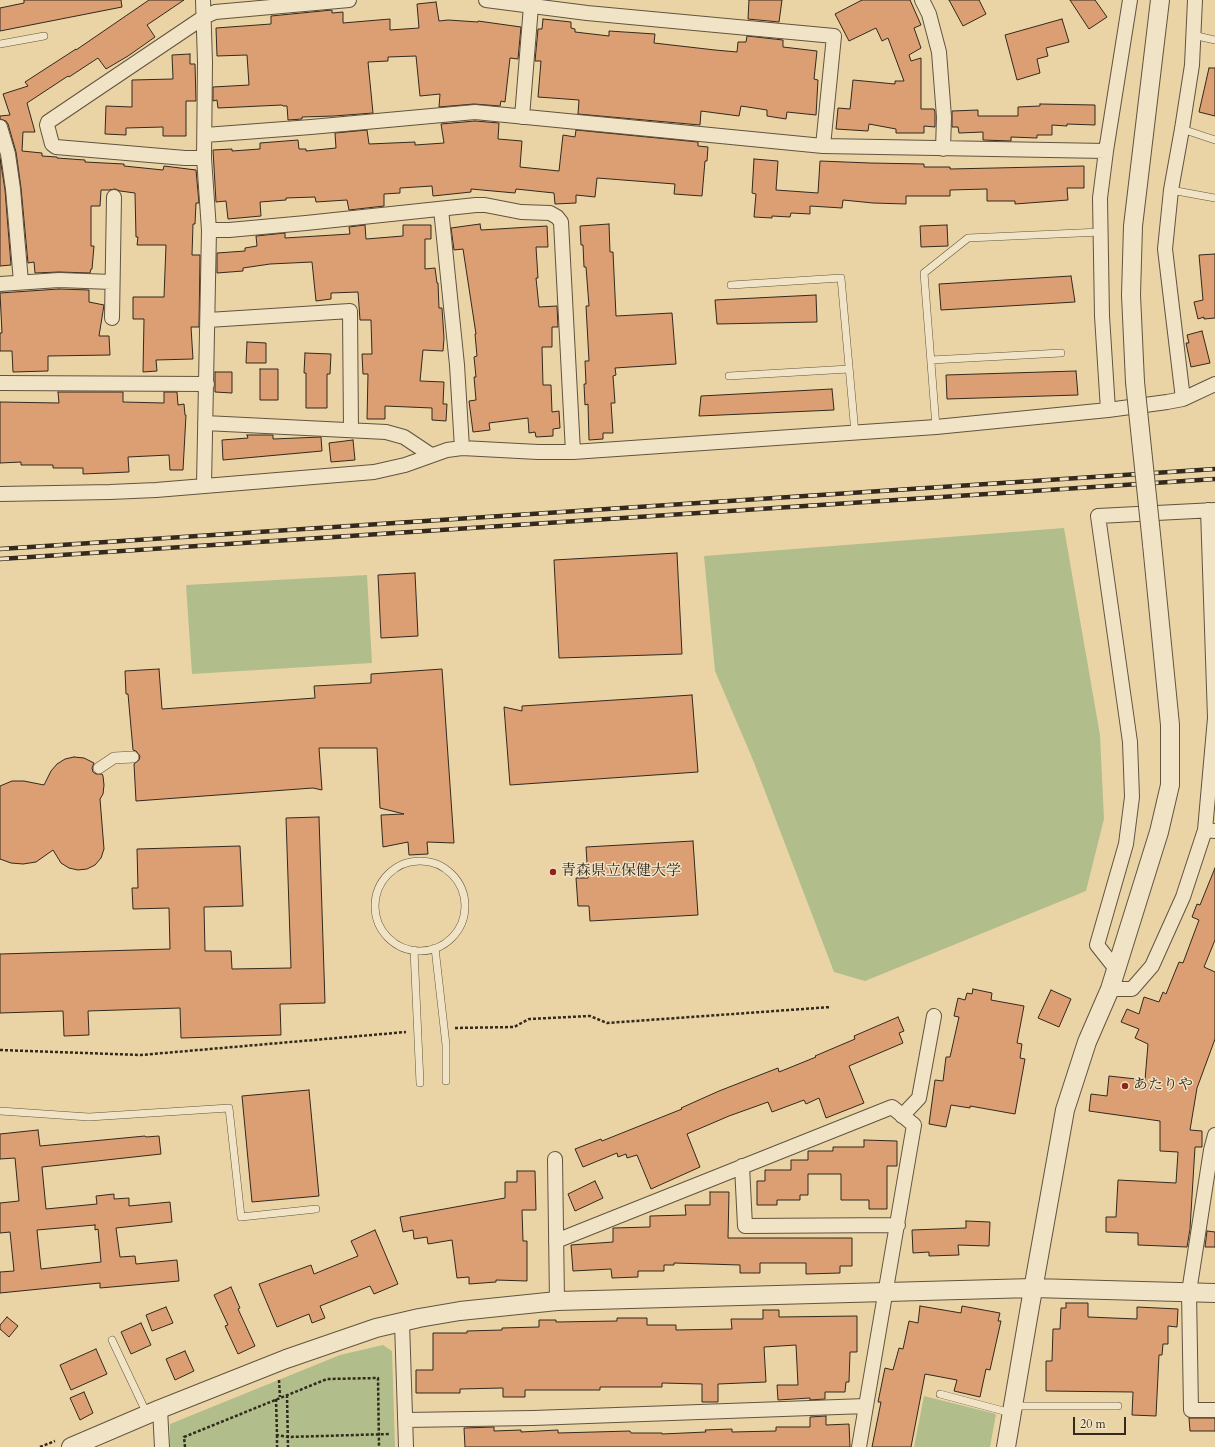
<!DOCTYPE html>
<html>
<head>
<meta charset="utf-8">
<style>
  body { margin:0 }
  #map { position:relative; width:1215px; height:1447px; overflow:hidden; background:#ead4a6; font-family:Cardo,serif }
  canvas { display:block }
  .scale { position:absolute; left:1073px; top:1417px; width:53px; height:18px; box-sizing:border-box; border:2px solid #33291d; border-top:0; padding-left:5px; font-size:12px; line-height:14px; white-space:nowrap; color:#33291d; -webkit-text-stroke:3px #f1e3c5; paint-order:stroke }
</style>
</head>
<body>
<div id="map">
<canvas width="1215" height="1447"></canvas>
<div class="scale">20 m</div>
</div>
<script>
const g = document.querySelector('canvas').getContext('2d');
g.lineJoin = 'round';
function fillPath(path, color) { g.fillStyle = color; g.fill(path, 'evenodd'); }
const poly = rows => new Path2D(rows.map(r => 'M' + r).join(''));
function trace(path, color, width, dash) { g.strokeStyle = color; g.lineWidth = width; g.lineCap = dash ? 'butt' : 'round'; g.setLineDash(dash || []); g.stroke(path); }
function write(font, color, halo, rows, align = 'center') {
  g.font = font + ' Cardo,"Noto Serif JP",serif'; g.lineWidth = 3; g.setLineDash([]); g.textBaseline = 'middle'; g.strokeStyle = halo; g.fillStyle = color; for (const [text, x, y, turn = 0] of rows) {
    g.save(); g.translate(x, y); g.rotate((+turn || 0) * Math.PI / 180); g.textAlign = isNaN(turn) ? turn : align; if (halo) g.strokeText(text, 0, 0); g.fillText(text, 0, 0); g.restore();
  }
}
const green = poly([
  [1064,528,1100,735,1104,819,1086,891,865,981,834,972,753,760,715,671,704,556],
  [367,575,372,663,192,674,186,585],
  [383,1345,392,1351,395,1447,170,1447,170,1424,340,1355],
  [924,1396,996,1414,990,1447,914,1447]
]);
const building = poly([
  [24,0,121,0,122,7,0,31,0,8,24,3,24,0],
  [149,0,184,0,147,25,155,37,128,56,106,69,98,58,69,77,68,76,27,103,35,132,23,132,22,151,42,153,42,156,57,157,57,158,85,160,85,162,124,164,124,166,163,170,164,166,196,170,199,203,196,203,195,224,193,224,192,255,200,255,199,327,191,327,193,359,156,360,157,371,143,372,144,319,133,319,133,297,164,297,166,245,137,245,138,237,136,237,135,193,120,191,115,189,109,190,101,190,100,206,91,206,91,246,94,246,92,269,91,269,90,273,59,272,35,273,34,262,28,263,21,188,16,152,8,124,6,121,0,119,0,116,10,115,3,94,28,86,25,82,76,49,76,50,149,0],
  [749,0,782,0,779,22,748,19,749,0],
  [862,0,910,0,921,25,914,28,921,48,909,55,911,61,921,58,921,109,934,109,935,112,935,127,924,126,924,133,896,133,896,129,869,124,868,131,836,129,838,108,850,109,853,80,895,84,895,81,904,81,888,38,882,41,876,28,849,41,835,14,862,0],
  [949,0,979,0,986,14,963,26,949,0],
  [1070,0,1095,0,1107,17,1089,29,1070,0],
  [436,2,439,21,448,20,478,22,478,21,521,27,518,59,510,58,505,102,501,101,500,106,474,104,439,107,440,94,420,96,416,56,388,57,388,61,368,62,373,113,334,116,302,117,302,119,288,120,287,106,283,106,282,105,218,108,217,100,213,101,213,87,249,85,247,55,217,56,216,28,271,24,271,16,332,10,332,13,343,12,343,23,390,19,390,30,419,28,417,4,436,2],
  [543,19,571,22,571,28,575,29,575,32,609,36,609,31,655,34,654,43,715,50,737,52,738,42,746,42,747,36,783,40,783,47,817,51,814,79,818,80,816,115,787,112,786,119,767,116,767,110,741,106,739,116,701,111,700,125,578,114,579,100,538,97,541,61,535,61,538,29,542,29,543,19],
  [1062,19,1069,42,1046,48,1048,56,1037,59,1040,73,1017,80,1005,35,1062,19],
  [190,54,190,64,195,64,196,101,186,101,186,136,163,136,163,127,126,128,126,135,105,134,106,106,132,107,132,80,173,79,172,55,190,54],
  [1209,68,1215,68,1215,116,1199,112,1209,68],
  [1040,104,1095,105,1095,125,1067,124,1067,126,1052,125,1052,135,1037,135,1037,138,1011,137,1011,141,983,140,983,132,959,133,958,127,952,127,952,111,978,110,978,116,1018,116,1018,107,1040,106,1040,104],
  [475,121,499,123,498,139,522,141,520,167,559,171,563,135,575,137,576,130,698,142,698,146,708,147,707,161,705,161,702,196,674,194,675,184,597,178,595,197,576,195,576,203,555,204,554,193,516,189,515,193,471,189,471,192,433,196,432,186,400,188,400,193,384,194,384,206,349,210,347,200,316,202,315,197,286,198,286,200,260,202,261,216,228,219,226,201,216,202,213,150,232,149,232,151,260,149,260,143,298,140,299,149,306,149,306,151,336,148,335,133,367,130,369,144,415,142,415,145,444,143,441,124,475,121],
  [0,158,5,190,11,265,0,266,0,158],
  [754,159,778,161,776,190,818,193,820,161,870,163,924,164,924,167,950,167,950,169,1084,166,1084,188,1067,188,1068,200,1015,204,1015,201,987,201,987,189,950,190,950,196,906,196,906,204,873,203,843,200,842,208,810,206,810,214,791,213,790,217,772,216,772,218,754,217,756,194,752,193,754,159],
  [480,224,481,230,547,226,548,247,536,247,538,278,536,278,539,307,557,306,558,327,552,327,552,347,542,347,543,385,551,385,552,412,559,411,560,428,553,429,553,436,536,437,535,432,529,433,528,418,489,423,490,430,473,432,469,401,476,400,474,377,476,377,474,357,477,356,475,334,476,334,463,249,454,250,451,228,480,224],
  [609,224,610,252,613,252,616,316,672,313,676,364,615,368,616,375,613,376,615,403,611,403,613,433,603,433,603,439,589,440,588,404,585,405,584,384,586,384,585,361,589,361,586,306,589,306,586,267,584,267,583,245,581,245,580,226,609,224],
  [365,225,366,239,403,236,403,225,431,225,431,239,425,239,425,269,435,268,437,283,438,283,439,308,442,308,444,338,443,351,423,350,420,381,444,382,443,404,447,404,446,421,432,420,432,408,385,406,385,419,367,419,368,374,363,374,362,354,372,354,371,320,360,320,358,292,331,293,331,299,316,301,312,262,270,264,243,268,243,271,217,273,217,253,245,251,245,248,257,246,256,236,285,233,285,238,350,234,349,227,365,225],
  [947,225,948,246,921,247,920,226,947,225],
  [1215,254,1215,318,1204,319,1204,317,1198,319,1194,302,1203,300,1199,255,1215,254],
  [1071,276,1075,302,941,310,939,284,1071,276],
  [59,289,89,290,89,302,104,305,99,336,109,336,110,355,48,356,48,371,13,372,12,351,0,351,0,333,2,333,0,293,59,289],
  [816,295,817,322,717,324,715,300,816,295],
  [1202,331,1210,363,1191,367,1186,343,1189,343,1187,335,1202,331],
  [247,342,266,343,266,363,246,363,247,342],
  [305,353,331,354,330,374,327,374,327,408,306,408,306,373,304,373,305,353],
  [260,369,278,369,278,400,260,400,260,369],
  [1076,371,1078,395,947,399,946,375,1076,371],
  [215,372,232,372,232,393,215,392,215,372],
  [832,389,834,410,699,416,701,396,832,389],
  [58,392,123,392,123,402,164,403,164,392,177,392,178,405,184,404,185,415,186,415,183,470,170,470,169,455,128,457,129,472,83,474,83,468,53,468,53,465,21,465,21,462,0,463,0,402,59,403,58,392],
  [247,435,273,435,273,439,321,437,322,451,223,460,222,440,248,438,247,435],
  [353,440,355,460,331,462,329,443,353,440],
  [677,553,682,654,559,658,554,560,677,553],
  [415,573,418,636,381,638,378,575,415,573],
  [159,669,162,709,315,698,314,686,371,683,371,674,442,669,454,843,427,842,428,854,409,855,408,842,383,847,381,815,404,814,380,808,377,748,319,748,322,790,313,788,136,801,134,764,139,760,140,756,136,751,133,750,128,694,126,694,125,671,159,669],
  [692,695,698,772,510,785,504,707,522,711,522,706,692,695],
  [74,757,84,758,94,763,92,768,93,772,96,774,102,774,103,776,104,785,103,794,100,799,104,849,101,858,95,865,87,869,78,870,69,868,61,863,53,850,36,862,23,864,11,863,0,859,0,786,12,781,24,781,44,785,51,771,57,764,65,759,74,757],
  [319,817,325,1003,280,1004,281,1035,181,1038,180,1008,88,1011,89,1035,64,1036,63,1011,0,1013,0,954,170,949,169,908,133,909,132,888,138,888,137,849,240,846,243,906,204,907,205,951,231,951,232,969,291,968,286,818,319,817],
  [693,841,698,915,590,921,589,906,578,906,576,878,588,878,586,847,693,841],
  [1215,868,1215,940,1204,967,1215,972,1215,1039,1197,1088,1190,1130,1202,1131,1202,1147,1195,1147,1190,1229,1187,1247,1138,1245,1138,1233,1106,1232,1106,1217,1116,1217,1118,1180,1176,1183,1178,1152,1160,1151,1160,1121,1089,1111,1091,1094,1107,1096,1109,1076,1145,1080,1148,1044,1135,1038,1139,1029,1121,1022,1127,1009,1139,1014,1144,997,1159,1002,1163,992,1166,994,1179,962,1183,963,1199,920,1192,917,1197,904,1200,905,1215,868],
  [973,989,992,993,991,1000,1024,1006,1017,1043,1022,1044,1020,1058,1025,1059,1015,1114,970,1106,970,1108,951,1105,946,1127,929,1124,935,1080,943,1081,946,1057,950,1057,959,1017,954,1016,958,998,965,1000,967,993,972,994,973,989],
  [1051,990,1071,999,1059,1027,1038,1018,1051,990],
  [898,1017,904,1031,899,1033,903,1043,849,1066,864,1103,826,1118,819,1098,806,1104,804,1100,772,1112,768,1102,729,1116,687,1134,700,1167,651,1189,637,1155,627,1158,626,1154,618,1157,617,1153,583,1167,575,1149,601,1139,602,1141,682,1109,681,1108,719,1091,778,1068,779,1072,816,1057,815,1056,855,1039,854,1036,898,1017],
  [309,1090,319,1196,252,1202,242,1096,309,1090],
  [38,1130,40,1146,145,1136,146,1137,159,1136,161,1154,42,1167,46,1209,97,1204,96,1196,114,1194,114,1199,129,1198,129,1206,170,1202,172,1222,116,1228,120,1257,135,1256,136,1264,177,1260,179,1281,100,1288,100,1283,0,1293,0,1272,14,1271,10,1232,0,1233,0,1203,19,1201,15,1158,0,1159,0,1134,38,1130],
  [95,1225,95,1230,98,1229,101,1262,41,1269,37,1230,95,1225],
  [864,1140,897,1141,897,1166,887,1166,887,1209,869,1209,869,1200,841,1200,841,1174,808,1174,808,1195,800,1195,800,1200,777,1200,777,1205,757,1205,757,1181,765,1181,765,1170,791,1170,791,1160,808,1160,808,1151,833,1151,833,1147,864,1147,864,1140],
  [517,1171,535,1171,536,1210,522,1210,523,1241,527,1241,527,1281,496,1280,496,1282,469,1284,469,1277,457,1278,452,1240,428,1244,427,1237,414,1239,413,1230,403,1232,400,1217,505,1198,505,1182,517,1182,517,1171],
  [595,1181,603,1198,575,1211,568,1194,595,1181],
  [710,1192,729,1192,728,1238,852,1238,852,1266,840,1266,840,1273,806,1274,806,1263,760,1263,760,1273,740,1273,740,1265,674,1263,674,1265,664,1265,664,1271,638,1271,638,1277,612,1278,611,1269,573,1271,571,1245,613,1242,613,1228,650,1227,650,1216,686,1215,685,1205,710,1205,710,1192],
  [966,1221,990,1222,989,1246,958,1245,959,1255,929,1256,929,1252,913,1253,912,1230,966,1228,966,1221],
  [375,1230,398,1284,374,1294,370,1286,320,1306,325,1318,312,1323,309,1314,277,1327,259,1284,311,1265,314,1274,358,1256,351,1241,375,1230],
  [1207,1231,1215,1232,1215,1247,1205,1247,1207,1231],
  [231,1287,240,1308,238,1309,255,1346,238,1354,225,1326,228,1325,214,1295,231,1287],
  [1066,1303,1088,1303,1088,1317,1137,1319,1137,1307,1178,1309,1177,1327,1168,1326,1168,1344,1163,1344,1162,1355,1159,1355,1156,1416,1132,1415,1133,1392,1046,1391,1046,1361,1052,1361,1053,1329,1060,1329,1061,1308,1066,1308,1066,1303],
  [920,1306,961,1313,962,1306,1000,1313,998,1321,1001,1321,990,1370,986,1369,980,1397,954,1391,957,1380,925,1374,911,1447,872,1447,881,1402,878,1402,885,1368,893,1370,899,1348,903,1349,909,1321,918,1323,920,1306],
  [166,1307,173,1323,152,1331,146,1315,166,1307],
  [763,1310,779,1310,779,1317,857,1316,857,1352,850,1352,849,1382,846,1382,845,1392,825,1392,825,1399,810,1400,810,1398,778,1400,777,1385,798,1385,796,1345,764,1347,766,1382,718,1384,718,1402,702,1402,702,1384,662,1383,662,1387,600,1387,600,1390,525,1390,525,1397,503,1397,503,1388,460,1389,460,1393,416,1393,416,1370,433,1370,433,1333,467,1333,467,1331,502,1330,502,1328,539,1327,539,1320,556,1320,556,1322,617,1321,617,1318,647,1318,647,1325,676,1325,676,1330,732,1329,731,1319,763,1319,763,1310],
  [7,1317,18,1326,9,1337,0,1329,0,1325,7,1317],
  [141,1323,151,1345,131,1354,121,1332,141,1323],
  [96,1349,107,1374,71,1390,60,1365,96,1349],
  [185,1351,194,1371,175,1380,166,1359,185,1351],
  [84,1392,93,1413,80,1420,70,1398,84,1392],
  [826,1416,826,1425,849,1424,850,1447,465,1447,464,1428,494,1427,494,1431,521,1430,521,1432,558,1430,558,1433,630,1431,631,1433,662,1433,662,1434,706,1432,705,1430,732,1429,732,1432,776,1431,776,1427,810,1427,810,1417,826,1416],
  [1189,1418,1215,1418,1215,1431,1190,1431,1189,1418]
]);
const path = poly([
  [455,1028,514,1027,529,1019,590,1016,607,1023,831,1007],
  [0,1050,141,1055,406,1032],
  [279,1380,280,1397],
  [287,1395,288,1447],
  [276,1399,277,1435,288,1437,390,1434],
  [277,1435,277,1447],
  [40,1447,55,1441],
  [185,1447,184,1437,327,1379,378,1378,379,1447]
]);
const service = poly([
  [1193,35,1215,40],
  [0,44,44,36],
  [1182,129,1215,140],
  [1171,190,1215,198],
  [731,285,841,278,855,433],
  [931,360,1061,353],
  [729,376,849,369],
  [936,427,924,273,968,238,1101,232],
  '375 906a45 45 0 1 1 90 0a45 45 0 1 1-90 0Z',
  [435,948,446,1045,446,1081],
  [414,950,420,1083],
  [0,1111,89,1117,229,1108,241,1217,316,1209],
  [112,1340,147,1414],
  [940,1394,1011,1413],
  [1013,1406,1118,1406]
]);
const pedestrian = poly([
  [99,768,114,758,133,757]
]);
const minor = poly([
  [203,0,205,62,204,158,209,230,204,485],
  [486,0,587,13,834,36,823,146],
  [922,0,929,14,939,52,944,117,943,149],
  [522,117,531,6],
  [0,127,8,154,13,189,21,282],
  [205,135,311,127,475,112,823,146,1106,151],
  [204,158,185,158,56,147,52,144,47,125,48,122,88,95,204,17,215,12,349,0],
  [441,209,457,365,462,448],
  [209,230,229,230,306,223,476,205,485,205,521,212,550,213,557,217,561,222,573,452],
  [0,284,59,280,112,282],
  [112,318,114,197],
  [208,320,350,311,351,430],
  [0,383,207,384],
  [1183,399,1165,249,1171,190,1182,129,1192,65,1195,0],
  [1108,410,1102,316,1100,198,1106,151,1130,0],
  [205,423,386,432,404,437,431,455],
  [0,494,110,492,156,490,374,472,405,465,447,450,462,448,538,452,573,452,936,427,1108,410,1167,402,1183,399,1215,384],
  [1205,830,1215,718,1208,510],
  [1116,969,1097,945,1126,844,1132,797,1130,742,1098,516,1215,510],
  [1110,989,1132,989,1152,966,1183,897,1205,830,1215,831],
  [902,1116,919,1098,934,1016],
  [1215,1135,1211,1150,1189,1292,1191,1410,1215,1410],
  [555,1159,557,1301],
  [742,1166,745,1226,898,1225],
  [556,1241,892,1107,914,1125,859,1447],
  [402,1322,406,1447],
  [160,1409,162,1447],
  [405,1420,533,1418,866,1406]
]);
const tertiary = poly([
  [1135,382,1131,295,1133,226,1160,0],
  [71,1447,160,1409,286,1359,376,1328,419,1318,460,1311,557,1301,1033,1288,1215,1293],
  [1006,1447,1029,1312,1065,1110,1087,1042,1110,989,1159,832,1170,785,1170,725,1152,544]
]);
const rail = poly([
  [0,549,1215,469],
  [0,559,1215,479]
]);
const tertiaryBridge = poly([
  [1135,382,1152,544]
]);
const markers = [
  [553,872,4,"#8f2418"],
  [1125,1086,4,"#8f2418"]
];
const poiNames = [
  ["青森県立保健大学",561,872],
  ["あたりや",1133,1086]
];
fillPath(green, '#b1be8b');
fillPath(building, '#dc9e73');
trace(building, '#33291d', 1);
trace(service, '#61543f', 8);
trace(pedestrian, '#61543f', 12);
trace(minor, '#61543f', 16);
trace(tertiary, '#61543f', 20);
trace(path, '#33291d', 2.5, [3, 2]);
trace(service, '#f1e3c5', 7);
trace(pedestrian, '#f1e3c5', 11);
trace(minor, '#f1e3c5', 14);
trace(tertiary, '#f1e3c5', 18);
trace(rail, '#33291d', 4.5);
trace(rail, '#f1e3c5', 3, [9]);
trace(tertiaryBridge, '#61543f', 20, []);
trace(tertiaryBridge, '#f1e3c5', 18);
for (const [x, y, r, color] of markers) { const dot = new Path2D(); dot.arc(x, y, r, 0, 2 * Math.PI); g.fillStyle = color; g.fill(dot); trace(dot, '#f1e3c5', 1.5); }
write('15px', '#33291d', '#f1e3c5', poiNames, 'left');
</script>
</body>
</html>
